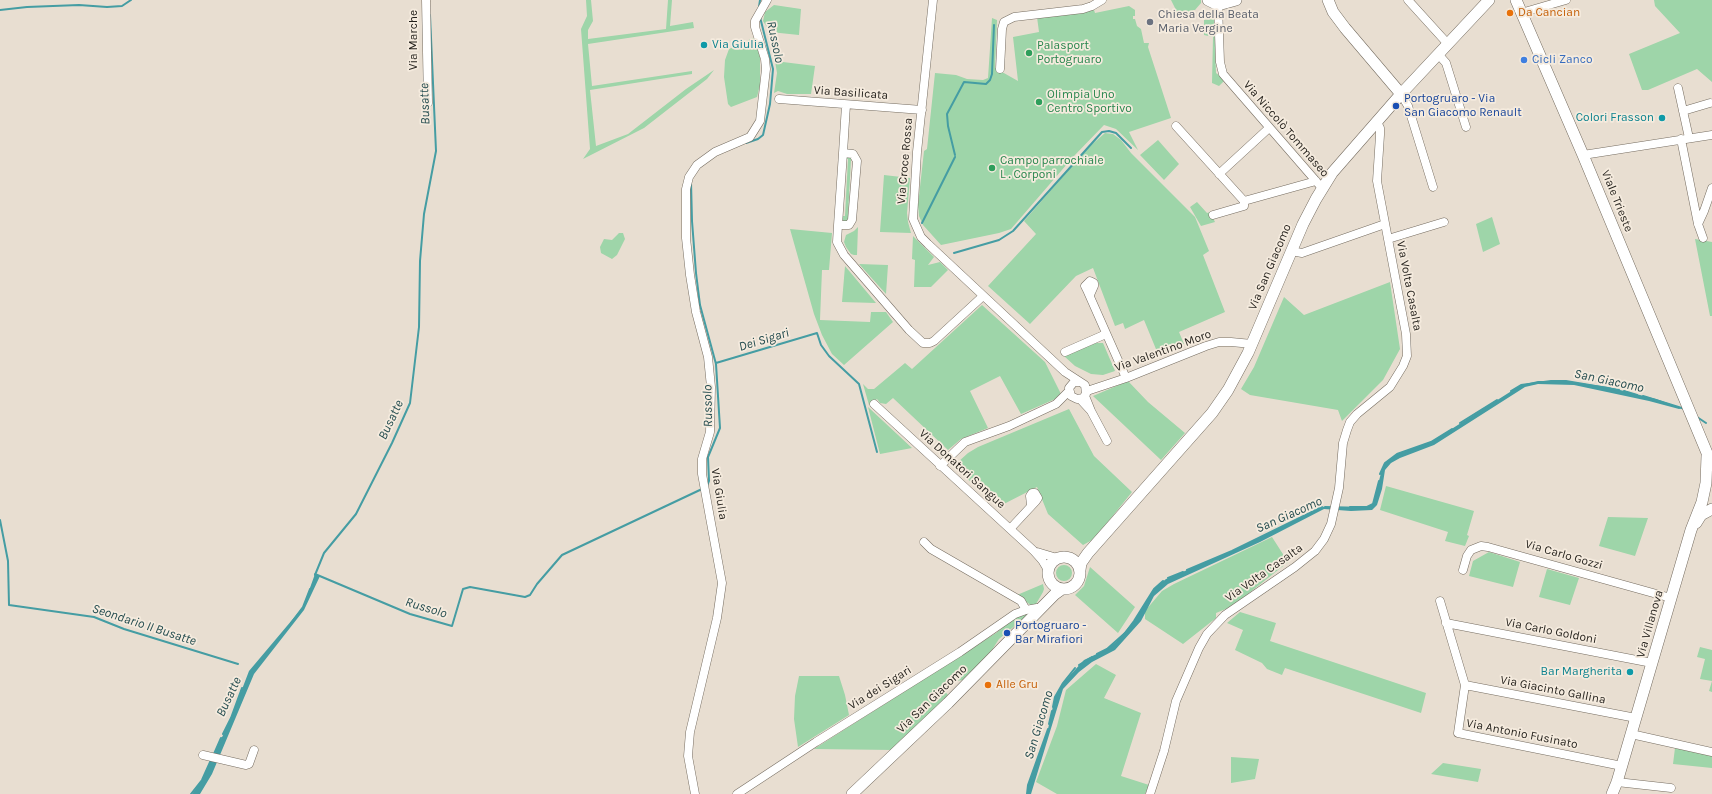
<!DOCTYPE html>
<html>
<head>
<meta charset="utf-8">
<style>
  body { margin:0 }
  canvas { display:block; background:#e8ded1 }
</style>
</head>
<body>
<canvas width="1712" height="794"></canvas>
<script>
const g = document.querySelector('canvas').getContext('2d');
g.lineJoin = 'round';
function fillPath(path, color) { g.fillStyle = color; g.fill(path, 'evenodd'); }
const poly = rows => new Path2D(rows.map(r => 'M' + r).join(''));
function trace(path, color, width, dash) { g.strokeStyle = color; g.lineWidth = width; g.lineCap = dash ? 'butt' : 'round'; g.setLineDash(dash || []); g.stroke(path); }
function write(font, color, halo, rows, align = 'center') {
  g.font = font + ' Karla,sans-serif'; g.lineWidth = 3.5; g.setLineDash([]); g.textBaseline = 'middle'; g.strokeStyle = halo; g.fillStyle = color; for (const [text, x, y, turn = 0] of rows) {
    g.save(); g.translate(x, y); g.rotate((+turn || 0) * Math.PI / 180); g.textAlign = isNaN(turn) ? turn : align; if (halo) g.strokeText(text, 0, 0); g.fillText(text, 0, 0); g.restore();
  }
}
const green = poly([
  [586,0,591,0,593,21,588,30,588,39,666,29,668,0,672,0,670,26,693,22,694,28,588,44,592,86,692,71,692,74,590,90,596,146,628,134,686,89,714,70,707,79,644,128,583,159,590,149,581,29,587,16],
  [1171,0,1201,0,1201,3,1195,10,1193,10,1194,17,1177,17,1175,8],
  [1654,0,1712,0,1712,82,1697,69,1648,90,1642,90,1629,54,1680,33,1655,6],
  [774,5,801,9,799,35,770,32,763,21,765,12],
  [1129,6,1135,10,1135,16,1133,16,1133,19,1135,19,1137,26,1141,29,1144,43,1149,43,1148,47,1171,118,1129,132,1138,150,1116,129,1104,125,1074,156,1011,229,999,233,941,245,923,225,919,216,918,205,924,151,927,149,935,73,956,75,967,79,983,80,988,78,992,18,997,20,995,68,1018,81,1013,37,1039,32,1037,17,1094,10,1095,13],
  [1214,19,1216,73,1225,80,1219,86,1212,83,1213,37,1204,35,1204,20],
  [753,38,755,40,760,57,760,85,757,97,731,107,728,104,724,77,725,60,729,49],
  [775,61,815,66,811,94,787,94,778,91,774,93,777,73],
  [1105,133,1113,134,1121,140,1131,153,1195,217,1209,251,1203,255,1225,312,1179,332,1184,344,1158,354,1144,320,1125,329,1123,323,1115,326,1093,268,1076,276,1030,324,988,286,1036,234,1024,221,1089,147],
  [1158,140,1179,164,1164,180,1140,155],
  [847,155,853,159,851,159,848,216,849,216,849,221,843,222,842,216,845,216,848,159,846,159],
  [884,175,910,178,907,213,908,222,911,233,880,232],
  [1197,202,1207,213,1210,212,1215,222,1201,226,1190,207],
  [1492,217,1500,244,1483,252,1476,224],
  [858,227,857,255,862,255,854,255,851,254,846,247,844,242,846,235,854,231],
  [790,229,832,233,829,270,822,270,820,320,870,322,871,312,886,312,893,322,844,365,832,354,822,335,814,314],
  [619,233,623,233,625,239,617,255,612,259,601,253,600,247,604,239,612,240],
  [913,236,934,257,928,265,940,262,948,270,931,287,914,287,915,260,912,259],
  [1695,239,1712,242,1712,316,1710,316],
  [859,264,888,265,886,294],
  [845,266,876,303,842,302],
  [1390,282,1400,349,1383,380,1342,421,1338,410,1250,395,1241,389,1254,367,1284,297,1304,315],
  [982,305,1045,362,1062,396,1021,414,1000,376,970,391,988,428,961,439,948,450,893,398,886,404,880,403,877,399,869,405,863,384,868,389,874,389,905,363,912,369],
  [1096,343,1103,343,1115,371,1103,375,1091,374,1075,366,1064,356],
  [1128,381,1148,402,1185,433,1161,460,1093,396],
  [868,407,912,448,880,454],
  [1069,409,1094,456,1132,492,1094,539,1083,545,1048,514,1037,487,998,507,958,470,958,462,968,453,978,447],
  [1386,486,1474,511,1467,535,1469,536,1465,546,1445,541,1448,532,1380,510],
  [1608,517,1648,518,1635,556,1599,546],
  [1272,537,1288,562,1233,606,1216,613,1216,618,1183,644,1145,619,1145,611,1162,591,1174,584],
  [1489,552,1520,562,1513,587,1469,576,1473,561],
  '1056 573a8 8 0 1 1 16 0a8 8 0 1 1-16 0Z',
  [1090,567,1135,607,1118,633,1075,595,1084,586],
  [1547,569,1579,578,1570,605,1539,597],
  [1043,584,1044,589,1043,592,1036,604,1032,606,1017,595],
  [1240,612,1276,623,1270,641,1426,693,1421,713,1285,668,1282,675,1267,669,1262,663,1235,650,1243,630,1227,623],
  [1030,613,999,639,992,650,964,680,944,682,944,690,948,695,894,750,814,749,996,633,1017,616],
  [1700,647,1712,650,1712,692,1709,691,1712,681,1700,679,1705,659,1697,657],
  [1096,664,1116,675,1104,698,1141,713,1121,776,1149,785,1145,794,1057,794,1036,782,1057,726,1066,690],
  [799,676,839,676,845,695,849,715,798,747,794,719,795,696],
  [1675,748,1712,756,1712,768,1673,764],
  [1231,757,1259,759,1255,779,1231,783],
  [1443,763,1481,769,1478,782,1431,774]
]);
const water = poly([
  [1538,381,1566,381,1608,387,1656,399,1682,408,1679,409,1649,401,1574,385,1538,384,1525,387,1434,445,1400,458,1391,463,1385,470,1382,489,1377,505,1372,510,1351,511,1324,509,1260,542,1168,584,1154,596,1141,621,1115,650,1092,662,1079,672,1063,689,1031,794,1027,794,1028,785,1048,729,1055,697,1063,683,1084,660,1107,649,1116,642,1134,621,1154,589,1166,579,1232,551,1325,506,1367,507,1373,504,1381,473,1385,463,1397,454,1431,442,1521,385],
  [315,574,320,576,304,610,254,674,212,774,200,794,192,794,202,780,231,718,249,671,303,607]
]);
const stream = poly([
  [759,7,760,0],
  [0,10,27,7,79,5,107,7,122,6,131,0],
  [746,143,758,139,763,135,770,104,773,69,760,17],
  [955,155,948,126,947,114,964,82,986,84,990,80,992,74,994,25],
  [691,182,692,221,696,273,700,305,716,364,720,428,708,457,709,481,707,486],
  [922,223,955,157],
  [954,253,999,240,1013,231,1102,132,1109,131,1116,133,1131,148],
  [716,363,817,333,821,345,829,356,859,384,877,452],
  [1511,391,1521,385,1551,381,1566,381,1619,390],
  [1624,391,1637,395],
  [1643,396,1685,409],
  [1697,417,1706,423],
  [1460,423,1497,400],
  [1380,474,1385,463,1397,454,1431,442,1452,429],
  [1350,507,1367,507,1373,504,1379,481],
  [0,520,8,561,9,605,94,617,124,629,238,664],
  [1187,570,1232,551,1322,507],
  [315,574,410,614,452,626,463,589,470,587,525,597,530,595,537,584,562,555,702,489],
  [315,575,324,553,356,514,392,443,410,403,419,327,420,261,424,214,436,151,430,15],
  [1168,578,1183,572],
  [291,623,303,607,310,589],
  [1097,654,1107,649,1125,633,1134,621,1154,589,1163,581],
  [1079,665,1092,657],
  [1053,707,1055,697,1063,683,1075,668],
  [1049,724,1052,711],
  [223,734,231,718,242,688],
  [214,754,221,738],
  [191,794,202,780,211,760],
  [1027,794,1028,785,1048,729]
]);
const street = poly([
  [426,0,428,103],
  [933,0,917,152,913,219,921,237,928,244,1065,372,1085,385,1086,394,1083,398,1077,399,1071,396,1069,388,1074,382,1078,382],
  [1408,0,1447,43],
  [1218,5,1220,62,1223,74,1322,188],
  [1521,13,1566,0],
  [1438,54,1446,63,1466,127],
  [1000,69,1002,29,1004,22,1014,17,1083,9,1092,6,1102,0],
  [1678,88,1689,138],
  [1401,94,1408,106,1433,187],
  [779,99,922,110],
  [1683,111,1710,103],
  [1176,126,1244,201,1316,181],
  [1681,139,1698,224,1703,238],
  [843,153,853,154,857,161,852,220,849,225,838,225,843,153,846,105],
  [1583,155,1712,135],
  [1219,174,1269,128],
  [1213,215,1244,206,1244,201],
  [1698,224,1704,211,1712,188],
  [838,225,837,242,844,255,909,330,923,343,930,343,934,341,983,296],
  [1388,239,1444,222],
  [1291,251,1302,253,1385,224],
  [1090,295,1094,286,1094,283,1090,281,1085,286,1087,290,1126,378],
  [1065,352,1106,334],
  [1087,391,1126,378,1206,346,1219,342,1231,342,1252,344],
  [1080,399,1091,411,1085,396],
  [874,404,1034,551,1042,560,1048,570],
  [1091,411,1107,441],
  [940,466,965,442,1009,426,1056,404,1069,391],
  [1010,529,1036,501,1038,498,1035,493,1032,493,1030,496,1031,505],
  [924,542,931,549,1021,601,1026,610],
  [1037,552,1057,558],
  [1463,570,1467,556,1471,550,1481,546,1488,547,1671,598],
  [1440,601,1465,685,1458,733,1622,766],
  [1446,623,1652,663],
  [1465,685,1636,718],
  [1631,734,1712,752],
  [203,755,246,765,249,764,254,750],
  [1617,782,1671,788],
  [695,794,688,756,690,732,717,618,722,583,702,474,702,459,710,432,711,387,708,357,696,312,690,275,686,238,686,189,689,177,697,165,715,152,750,137,760,121,766,69,765,59,755,27,755,21,767,0],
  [737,794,816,742,960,652,1015,614,1026,610,1037,608],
  [1150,794,1164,751,1176,701,1199,648,1207,634,1225,615,1295,567,1315,551,1324,539,1331,524,1339,488,1343,443,1347,430,1350,422,1357,414,1390,387,1403,366,1407,356,1406,334,1377,181,1380,135,1380,128,1377,122]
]);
const secondary = poly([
  [1208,0,1218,5,1236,0],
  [1328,0,1333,12,1345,28,1401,94],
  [1516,0,1583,155,1712,465],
  [1696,523,1701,515,1712,509],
  '1048 573a16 16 0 1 1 32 0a16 16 0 1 1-32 0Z',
  [1080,570,1081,563,1088,553,1212,413,1228,390,1248,353,1303,224,1316,199,1332,173,1401,94,1489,0],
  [852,794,948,703,1055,594,1062,589],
  [1612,794,1617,782,1691,530,1702,502,1706,483,1707,456]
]);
const markers = [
  [1510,13,4,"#e8710a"],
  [1150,22,4,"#6b7280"],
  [704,45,4,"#0f9aa8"],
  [1029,53,4,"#2e9e5b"],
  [1524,60,4,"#3f7fe0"],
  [1039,102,4,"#2e9e5b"],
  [1396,106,4,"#1a4fb4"],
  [1662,118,4,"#0f9aa8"],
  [992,168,4,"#2e9e5b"],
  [1007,633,4,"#1a4fb4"],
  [1630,672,4,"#0f9aa8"],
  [988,685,4,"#e8710a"]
];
const foodNames = [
  ["Da Cancian",1518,13],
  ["Alle Gru",996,685]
];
const worshipNames = [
  ["Chiesa della Beata",1158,15],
  ["Maria Vergine",1158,29]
];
const streetNames = [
  ["Via Marche",414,40,-90],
  ["Via Basilicata",851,93,4],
  ["Via Niccolò Tommaseo",1286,129,49],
  ["Via Croce Rossa",905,161,-85],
  ["Viale Trieste",1617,201,68],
  ["Via San Giacomo",1270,267,-67],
  ["Via Volta Casalta",1409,286,79],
  ["Via Valentino Moro",1163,351,-20],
  ["Via Donatori Sangue",962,469,42],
  ["Via Giulia",719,494,81],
  ["Via Carlo Gozzi",1564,555,16],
  ["Via Volta Casalta",1264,573,-35],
  ["Via Villanova",1650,624,-74],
  ["Via Carlo Goldoni",1551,631,11],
  ["Via dei Sigari",880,688,-32],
  ["Via Giacinto Gallina",1553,690,11],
  ["Via San Giacomo",932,699,-44],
  ["Via Antonio Fusinato",1522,734,11]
];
const cultureNames = [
  ["Via Giulia",712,45,"left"],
  ["Colori Frasson",1654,118],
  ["Bar Margherita",1622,672]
];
const leisureNames = [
  ["Palasport",1037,46],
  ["Portogruaro",1037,60],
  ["Olimpia Uno",1047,95],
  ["Centro Sportivo",1047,109],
  ["Campo parrochiale",1000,161],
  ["L . Corponi",1000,175]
];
const shopNames = [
  ["Cicli Zanco",1532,60]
];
const transitNames = [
  ["Portogruaro - Via",1404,99],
  ["San Giacomo Renault",1404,113],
  ["Portogruaro -",1015,626],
  ["Bar Mirafiori",1015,640]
];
const waterNames = [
  ["Russolo",775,42,78],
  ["Busatte",425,104,-92],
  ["Dei Sigari",764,340,-17],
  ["San Giacomo",1609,381,12],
  ["Russolo",708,406,-91],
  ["Busatte",391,420,-65],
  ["San Giacomo",1289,515,-24],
  ["Russolo",426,608,17],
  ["Seondario II Busatte",144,625,18],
  ["Busatte",229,697,-65],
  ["San Giacomo",1039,725,-73]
];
fillPath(green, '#9ed5a9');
fillPath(water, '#459da3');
trace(stream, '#459da3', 2);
trace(street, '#766d61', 9);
trace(secondary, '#766d61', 12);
trace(street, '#fff', 8);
trace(secondary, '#fff', 11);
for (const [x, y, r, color] of markers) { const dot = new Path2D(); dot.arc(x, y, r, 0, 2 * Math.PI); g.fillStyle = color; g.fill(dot); trace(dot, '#f5ebde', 1.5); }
write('12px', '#c56008', '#f5ebde', foodNames, 'left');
write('12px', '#5b616d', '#f5ebde', worshipNames, 'left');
write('12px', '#221f1a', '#f5ebde', streetNames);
write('12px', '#0d838f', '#f5ebde', cultureNames, 'right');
write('12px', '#27864d', '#f5ebde', leisureNames, 'left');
write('12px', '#366cbe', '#f5ebde', shopNames, 'left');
write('12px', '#164399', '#f5ebde', transitNames, 'left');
write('italic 13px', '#244c4f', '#f5ebde', waterNames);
</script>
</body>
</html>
